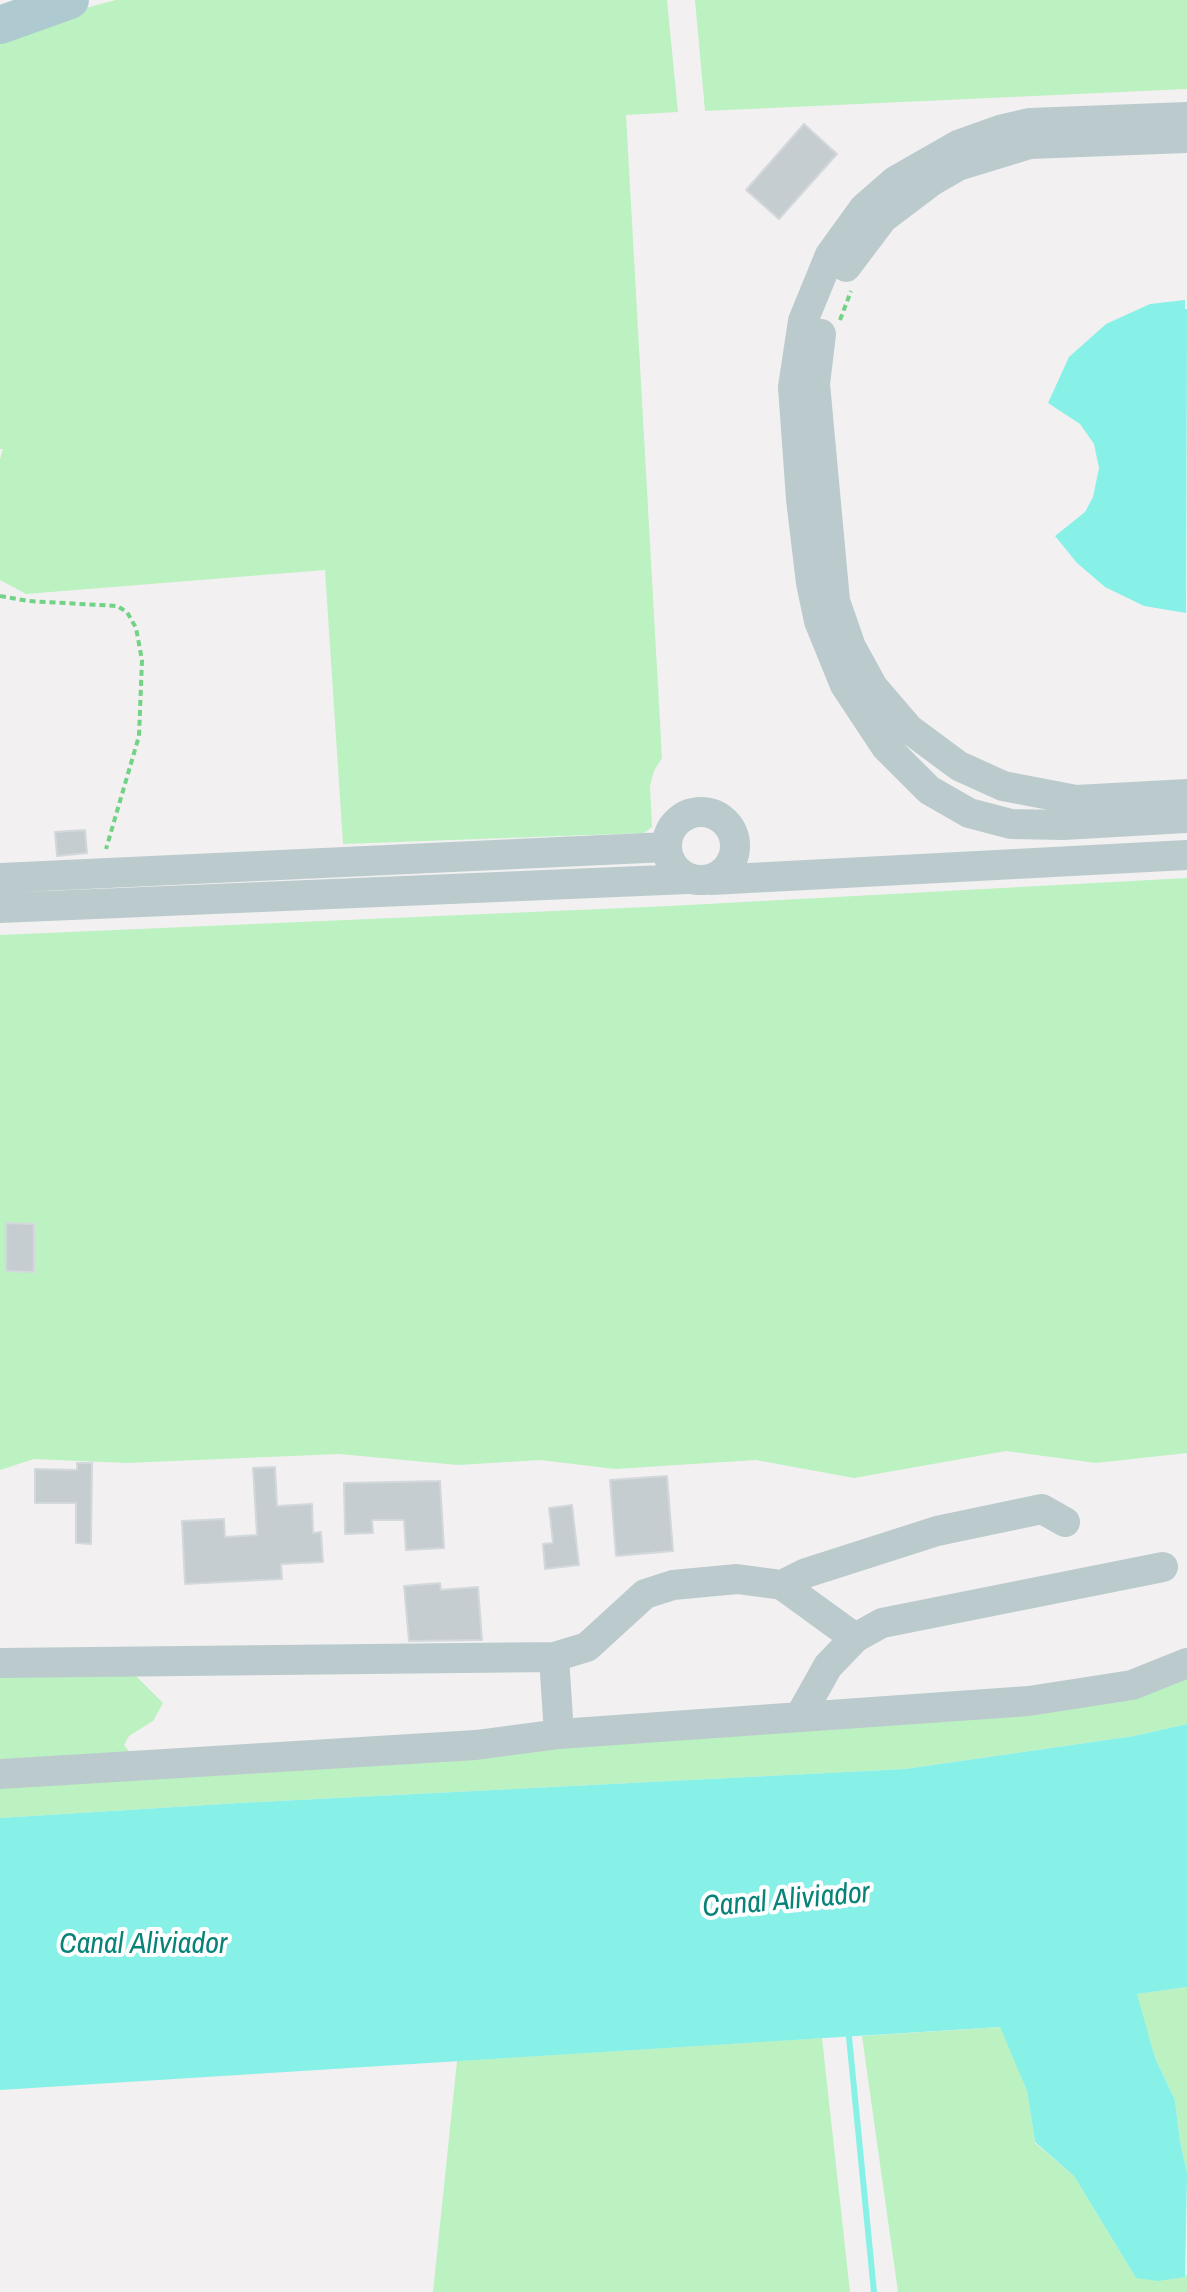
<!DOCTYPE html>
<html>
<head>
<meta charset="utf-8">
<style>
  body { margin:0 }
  canvas { display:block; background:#f2f0f1 }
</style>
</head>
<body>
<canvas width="1187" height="2292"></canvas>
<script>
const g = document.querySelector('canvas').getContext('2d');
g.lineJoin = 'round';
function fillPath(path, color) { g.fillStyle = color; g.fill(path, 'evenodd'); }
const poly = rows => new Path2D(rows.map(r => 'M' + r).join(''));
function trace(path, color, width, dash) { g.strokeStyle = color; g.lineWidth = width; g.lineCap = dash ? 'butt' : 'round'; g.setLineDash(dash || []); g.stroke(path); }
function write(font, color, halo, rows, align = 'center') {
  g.font = font + ' "Archivo Narrow",sans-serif'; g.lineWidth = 8; g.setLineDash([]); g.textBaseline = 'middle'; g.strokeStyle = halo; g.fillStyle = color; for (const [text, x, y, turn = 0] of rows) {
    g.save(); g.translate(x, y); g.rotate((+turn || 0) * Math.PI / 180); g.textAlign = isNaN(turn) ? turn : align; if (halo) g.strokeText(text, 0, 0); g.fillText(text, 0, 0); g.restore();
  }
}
const green = poly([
  [116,0,667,0,678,112,626,115,662,758,654,771,650,786,652,827,644,833,343,844,325,570,26,594,0,580,0,459,3,449,0,449,0,39,48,18],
  [695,0,1187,0,1187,89,705,111],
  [1187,878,1187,1453,1096,1463,1006,1451,854,1478,756,1460,615,1469,540,1460,458,1465,339,1454,126,1463,34,1459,0,1470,0,935,670,906],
  [0,1670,131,1671,163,1703,153,1721,129,1736,124,1745,145,1771,807,1724,1187,1671,1187,1724,1134,1736,905,1769,239,1803,0,1818],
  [1187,1987,1187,2173,1180,2141,1175,2100,1155,2058,1136,1994],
  [1001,2027,1027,2091,1035,2143,1074,2176,1136,2278,1185,2277,1187,2274,1187,2292,898,2292,862,2036],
  [822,2038,850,2292,433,2292,457,2061]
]);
const water = poly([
  [1185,300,1185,309,1187,309,1186,613,1144,606,1105,587,1077,563,1055,536,1085,512,1093,497,1099,468,1094,444,1080,424,1048,403,1069,357,1106,324,1150,304],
  [1187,1724,1187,1987,1137,1994,1155,2058,1175,2100,1180,2141,1187,2173,1185,2277,1158,2281,1136,2278,1074,2176,1035,2142,1027,2091,1000,2027,0,2090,0,1818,239,1803,905,1769,1134,1736]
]);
const stream = poly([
  [849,2037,874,2292]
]);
const building = poly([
  [804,124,837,154,779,219,746,190,804,124],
  [85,830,87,853,57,856,55,832,85,830],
  [6,1223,34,1224,34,1272,6,1271,6,1223],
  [77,1463,92,1463,91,1544,76,1543,76,1503,35,1503,35,1469,77,1470,77,1463],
  [275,1467,277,1506,312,1504,313,1533,321,1532,323,1562,281,1564,282,1579,185,1584,182,1521,224,1519,225,1537,257,1535,253,1468,275,1467],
  [667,1476,673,1551,616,1556,610,1480,667,1476],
  [440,1481,444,1548,406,1550,404,1520,372,1520,373,1533,345,1534,344,1483,440,1481],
  [572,1505,579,1565,545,1569,543,1544,553,1543,549,1508,572,1505],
  [440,1583,441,1590,478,1587,482,1640,409,1641,404,1586,440,1583]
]);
const path = poly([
  [840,320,851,291],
  [0,596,28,601,117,606,127,612,136,628,142,660,139,736,106,849]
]);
const minor = poly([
  [1187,117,1029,123,1003,129,958,145,895,181,864,208,830,255,803,321,793,387,801,499,811,583,819,621,845,685,886,747,929,790,969,813,1011,824,1063,825,1187,818],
  [846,267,883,218,932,181,958,166,1030,144,1187,138],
  [821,334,815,384,835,601,851,647,873,687,909,729,959,766,1003,786,1076,800,1187,794],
  '667 846a34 34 0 1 1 68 0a34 34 0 1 1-68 0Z',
  [0,878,667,847],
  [711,880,1187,855],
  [0,908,688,879],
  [782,1585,855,1638],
  [554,1657,587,1647,645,1594,673,1585,737,1579,782,1585,806,1573,937,1531,1042,1509,1065,1522],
  [0,1663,554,1657,559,1734],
  [800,1716,828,1666,855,1638,882,1623,1163,1567],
  [0,1774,476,1745,559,1734,1029,1701,1132,1685,1187,1663]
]);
const major = poly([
  [0,25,70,0]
]);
const waterNames = [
  ["Canal Aliviador",786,1901,-5],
  ["Canal Aliviador",143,1945]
];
fillPath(green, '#bcf2c1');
fillPath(water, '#87f1e7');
trace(stream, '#87f1e7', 6);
fillPath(building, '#c6cdd0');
trace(building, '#d3d8dc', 2);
trace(path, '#72d285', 4, [6, 4]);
trace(minor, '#bbcbcd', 30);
trace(major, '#aecad0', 38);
write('italic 30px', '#088378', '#fff', waterNames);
</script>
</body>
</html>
